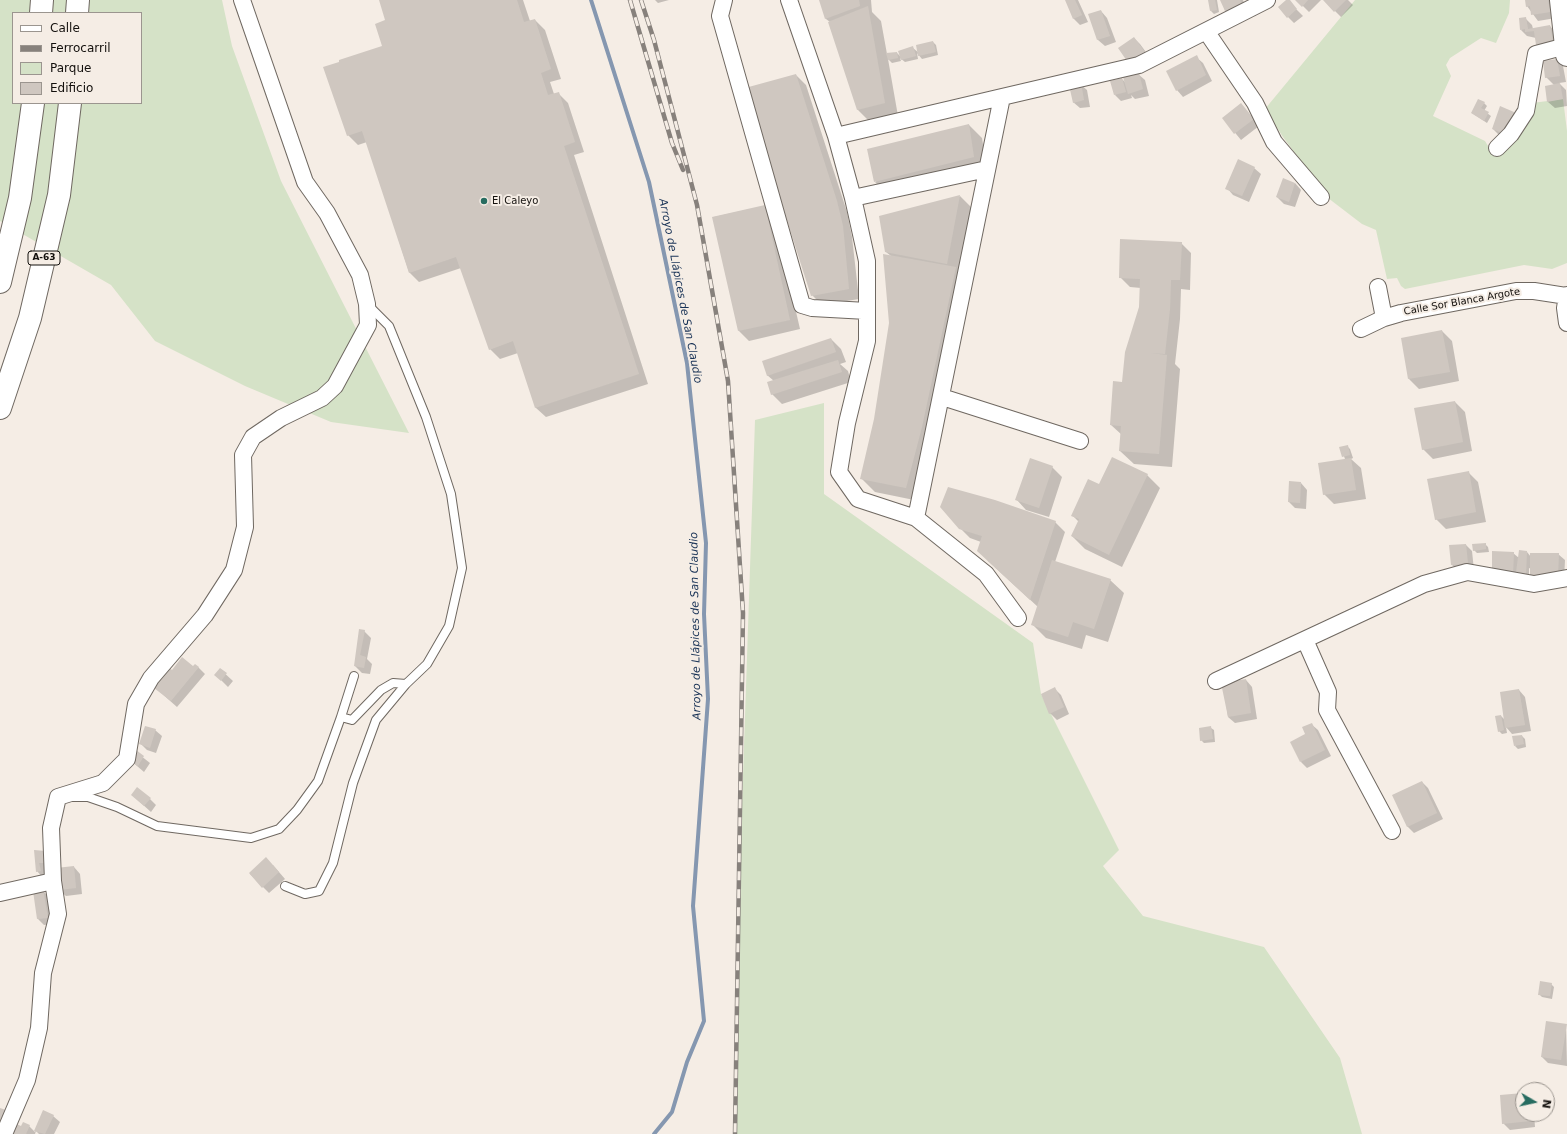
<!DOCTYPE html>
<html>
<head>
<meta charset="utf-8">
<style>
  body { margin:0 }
  #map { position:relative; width:1567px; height:1134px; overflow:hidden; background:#f5ede5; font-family:"DejaVu Sans",sans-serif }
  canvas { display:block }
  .legend { position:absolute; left:12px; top:12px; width:130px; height:92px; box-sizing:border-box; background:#f5ede5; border:1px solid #9b958f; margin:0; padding:5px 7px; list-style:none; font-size:12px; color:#13100d }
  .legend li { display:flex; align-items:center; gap:8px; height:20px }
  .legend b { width:20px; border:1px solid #9b958f }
  .north { position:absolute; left:1515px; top:1082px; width:40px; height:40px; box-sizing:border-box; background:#f5ede5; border:1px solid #9b958f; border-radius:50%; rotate:99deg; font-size:11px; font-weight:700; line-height:16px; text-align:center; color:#13100d }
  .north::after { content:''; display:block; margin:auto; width:14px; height:18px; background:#276c60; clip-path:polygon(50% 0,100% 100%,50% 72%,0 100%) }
</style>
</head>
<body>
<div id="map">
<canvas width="1567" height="1134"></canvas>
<ul class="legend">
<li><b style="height:5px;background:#fff"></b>Calle</li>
<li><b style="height:5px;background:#87817c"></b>Ferrocarril</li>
<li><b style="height:11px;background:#d5e2c7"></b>Parque</li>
<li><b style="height:11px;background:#cfc7c0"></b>Edificio</li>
</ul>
<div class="north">N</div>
</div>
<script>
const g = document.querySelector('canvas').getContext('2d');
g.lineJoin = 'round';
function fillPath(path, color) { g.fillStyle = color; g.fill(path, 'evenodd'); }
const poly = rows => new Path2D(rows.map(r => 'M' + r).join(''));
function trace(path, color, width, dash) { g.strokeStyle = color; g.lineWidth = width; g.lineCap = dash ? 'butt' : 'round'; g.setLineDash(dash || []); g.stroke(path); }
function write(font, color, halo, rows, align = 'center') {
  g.font = font + ' "DejaVu Sans",sans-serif'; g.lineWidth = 4; g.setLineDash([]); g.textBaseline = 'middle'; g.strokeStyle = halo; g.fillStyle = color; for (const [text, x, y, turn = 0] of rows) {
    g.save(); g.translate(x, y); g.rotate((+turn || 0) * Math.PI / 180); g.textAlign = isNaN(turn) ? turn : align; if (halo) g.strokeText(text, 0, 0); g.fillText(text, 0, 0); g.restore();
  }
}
const green = poly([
  [0,0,222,0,232,46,281,181,409,433,331,422,245,386,155,341,111,285,0,221],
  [13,13,141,13,141,103,13,103],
  [1355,0,1510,0,1509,13,1496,43,1481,38,1450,58,1446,65,1451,76,1433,116,1485,141,1494,156,1506,144,1532,103,1563,99,1567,131,1567,263,1552,269,1524,265,1405,289,1401,286,1397,278,1387,279,1376,230,1362,224,1328,198,1283,137,1265,109],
  [824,403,824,494,1033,643,1041,694,1119,850,1103,866,1143,916,1264,947,1340,1058,1362,1134,735,1134,735,1013,755,420]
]);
const shadow = poly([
  [380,0,523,0,530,21,535,20,545,30,561,79,550,82,554,94,558,93,568,103,584,152,574,155,648,384,546,417,536,408,518,353,500,359,490,349,461,268,419,282,409,272,367,142,358,145,348,135,341,62,384,46,386,21],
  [655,0,669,0,658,3],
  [820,0,871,0,872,12,881,21,887,54,897,53,901,57,913,48,919,53,933,42,936,45,938,55,922,59,917,53,918,59,905,62,900,58,901,61,892,63,888,59,898,116,871,123,858,110,830,22,826,19],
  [1066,0,1078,0,1088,22,1080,25,1074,19],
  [1209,0,1217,0,1219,12,1214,14,1211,11],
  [1221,0,1243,0,1247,10,1232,16,1225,10],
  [1287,0,1303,16,1294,23,1288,17],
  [1297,0,1321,0,1309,12],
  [1324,0,1348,0,1353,5,1341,17],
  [1526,0,1553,0,1556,18,1538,21,1527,6],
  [1101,11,1107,18,1116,42,1105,46,1098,40,1089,15],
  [1526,19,1532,25,1533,29,1550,26,1556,33,1559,48,1543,51,1537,45,1536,38,1527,36,1521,30],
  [1134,38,1140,44,1151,59,1120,48],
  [1196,57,1203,63,1212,81,1183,97,1177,90],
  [1557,60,1563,66,1566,82,1559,83,1566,90,1567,106,1555,108,1548,102,1554,85,1546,77],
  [1138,74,1145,80,1149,96,1135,99,1131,95,1132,98,1121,101,1115,95,1122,79,1126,83],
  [796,75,806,85,847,212,852,237,859,299,822,305,812,295],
  [1080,84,1087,90,1090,107,1080,108,1073,102],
  [1484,103,1487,106,1484,111,1491,116,1487,123,1472,113],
  [1241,105,1259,126,1241,140,1223,118],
  [1514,112,1520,119,1499,135,1493,129],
  [969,125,982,138,987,170,888,195,875,182],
  [1254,168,1261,174,1249,202,1233,195,1227,188],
  [1295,183,1301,190,1295,207,1284,204,1277,197],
  [960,196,973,209,919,501,875,492,862,479,875,419,890,323,891,256,886,252],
  [764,206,774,216,800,329,749,341,739,331,714,217],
  [1181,243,1191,253,1190,290,1181,289,1180,319,1175,364,1180,369,1172,467,1134,464,1120,451,1122,435,1111,425,1123,383,1140,308,1141,288,1130,287,1120,277],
  [1442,331,1452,341,1459,381,1419,389,1409,379,1402,339],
  [831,339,841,349,846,362,840,364,848,371,851,382,782,404,772,394,774,381,767,375],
  [1455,402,1465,412,1472,451,1433,459,1423,449,1415,409],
  [1347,446,1350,449,1353,458,1351,459,1361,468,1366,499,1334,504,1324,494,1345,459,1341,448],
  [1052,467,1062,477,1049,517,1026,510,1017,500],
  [1468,472,1478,482,1486,522,1446,529,1436,519],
  [1147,475,1160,488,1122,567,1085,549,1072,536,1079,522,1072,515,1099,486],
  [1301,483,1307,490,1306,509,1295,508,1289,502],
  [1055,522,1065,532,1055,562,1110,580,1124,593,1108,642,1086,635,1082,649,1046,638,1032,624,1038,607,988,561,981,542,970,538,960,528],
  [1485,544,1488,547,1489,552,1477,553,1474,550],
  [1466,545,1472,551,1474,570,1459,571,1452,565,1450,546],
  [1527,552,1531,557,1558,554,1565,560,1564,581,1537,581,1531,574,1531,569,1529,568,1529,576,1493,573,1513,553,1519,558],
  [364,631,371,638,367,659,372,664,370,674,362,673,355,666],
  [198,667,205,674,177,707,152,685,172,671],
  [220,669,233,681,228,687,216,675],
  [1246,680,1252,687,1257,719,1235,723,1228,717,1223,684],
  [1055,689,1061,695,1069,714,1057,720,1050,713],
  [1519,690,1525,697,1531,731,1512,734,1506,727,1507,733,1502,734,1499,731,1501,716,1505,720],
  [1311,724,1318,730,1331,756,1307,768,1301,762,1307,735],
  [1211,728,1214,730,1215,742,1204,743,1201,740],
  [155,730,162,736,156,753,147,750,141,744],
  [1522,736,1525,739,1526,747,1518,749,1515,746],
  [136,752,150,763,144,772,130,760],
  [1422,782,1428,788,1443,819,1414,833,1407,826],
  [132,795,150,799,156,805,151,812],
  [35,852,45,852,46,877,43,878,37,871],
  [273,865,285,879,269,893,250,874],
  [74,867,80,874,82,894,66,896,59,890],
  [43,891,49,897,54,924,44,925,38,919],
  [1551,984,1554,987,1552,999,1542,997,1539,994],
  [1566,1025,1567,1066,1548,1063,1542,1057],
  [1523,1094,1523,1114,1534,1114,1535,1127,1510,1130,1503,1123],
  [44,1111,53,1116,60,1122,54,1134,39,1134,36,1131,35,1134,8,1134,29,1126,35,1132]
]);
const stream = poly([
  [591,0,649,182,687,363,706,543,704,614,708,699,693,906,704,1021,687,1062,672,1112,654,1134]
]);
const building = poly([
  [379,0,517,0,524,22,535,19,551,69,541,73,548,95,559,92,575,142,564,146,639,374,535,408,513,341,489,350,456,257,409,273,362,131,347,136,323,67,339,62,339,60,382,46,375,24,385,20],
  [819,0,859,0,860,6,825,19],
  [1065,0,1075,0,1082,15,1073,19],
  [1208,0,1215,0,1217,10,1210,11],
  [1220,0,1240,0,1241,3,1225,11],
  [1286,0,1290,0,1297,9,1287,18,1278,7],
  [1295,0,1308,0,1302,7],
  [1323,0,1346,0,1334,12],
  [1525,0,1548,0,1550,12,1531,15,1530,6,1526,7],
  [868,6,885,103,857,110,828,22],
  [1101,10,1110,36,1097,40,1088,14],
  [1526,17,1528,29,1550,25,1553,42,1536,45,1534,31,1525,32,1525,29,1520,30,1519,18],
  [1134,37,1145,52,1129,64,1118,48],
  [933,41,936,52,918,56,916,45],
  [913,46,916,56,901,60,898,51],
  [897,52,898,58,888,60,886,53],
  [1197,55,1206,75,1176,91,1166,71],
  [1557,59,1560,76,1545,78,1543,61],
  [1139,73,1143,89,1128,94,1123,77],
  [796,74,837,201,843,226,849,289,811,296,745,88],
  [1122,78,1126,92,1114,95,1110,81],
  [1081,83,1084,100,1073,103,1069,85],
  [1560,83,1563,99,1547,102,1545,86],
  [1478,99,1485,102,1481,108,1489,112,1484,121,1471,113],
  [1241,103,1254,119,1234,134,1222,118],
  [1500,106,1514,112,1505,134,1492,129],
  [969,124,974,157,874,182,867,149],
  [1238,159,1255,167,1242,196,1225,189],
  [1283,178,1295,183,1289,202,1276,197],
  [960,195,947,264,885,252,879,216],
  [765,205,790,320,738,331,712,217],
  [1120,239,1182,242,1180,280,1171,280,1170,309,1165,354,1149,353,1167,355,1159,454,1119,451,1121,426,1110,425,1113,381,1122,382,1125,352,1139,307,1140,279,1119,278],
  [883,254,956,267,922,427,906,488,860,479,874,419,889,323],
  [1442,330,1450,372,1408,379,1401,338],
  [831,338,836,352,767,376,762,361],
  [838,360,842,372,771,395,767,382],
  [1455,401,1463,442,1422,450,1414,408],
  [1348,445,1350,455,1342,457,1339,447],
  [1112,457,1148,474,1109,555,1071,536,1079,519,1071,516,1088,479,1099,484],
  [1030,458,1053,466,1039,508,1015,500],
  [1351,458,1356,490,1323,495,1318,463],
  [1469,471,1476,512,1435,520,1427,479],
  [1289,481,1301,482,1300,503,1288,502],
  [948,487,995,500,1056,521,1030,600,977,551,982,536,959,529,940,507],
  [1486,543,1486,549,1473,551,1472,544],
  [1466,544,1468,564,1451,565,1449,545],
  [1519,550,1527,551,1526,574,1516,573],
  [1492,551,1514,552,1513,574,1492,573],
  [1530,553,1559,553,1558,575,1530,575],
  [1052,560,1111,579,1094,629,1073,622,1068,637,1031,625],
  [359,629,365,630,360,655,366,657,364,668,354,666],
  [182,657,193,666,195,664,199,667,171,701,150,685,167,666,172,670],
  [220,668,227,673,221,681,214,675],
  [1246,679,1251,713,1228,717,1221,683],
  [1055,687,1064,707,1049,714,1041,694],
  [1519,689,1525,725,1505,728,1500,692],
  [1501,715,1504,730,1498,732,1495,716],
  [1312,723,1325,750,1300,762,1290,742,1305,734,1302,727],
  [145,726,156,729,150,748,139,744],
  [1211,726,1213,739,1200,741,1199,728],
  [1522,735,1524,744,1514,746,1512,736],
  [136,750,144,756,138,766,129,760],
  [1422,781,1437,813,1407,827,1392,795],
  [137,787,151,798,144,806,131,795],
  [34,850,46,851,45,863,39,863,41,871,36,872],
  [266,857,279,872,262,888,249,873],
  [74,866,76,888,58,890,56,868],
  [43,889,48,918,37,919,33,891],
  [1540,981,1552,983,1550,996,1538,995],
  [1546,1021,1567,1024,1561,1060,1541,1057],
  [1523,1093,1523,1114,1529,1114,1530,1121,1502,1124,1500,1095],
  [0,1108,6,1110,2,1121,0,1120],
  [43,1110,54,1115,45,1134,34,1131],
  [12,1122,21,1126,23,1122,30,1125,26,1134,7,1134]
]);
const lane = poly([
  [341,717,354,676],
  [73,797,88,797,117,807,157,826,251,838,279,829,297,810,318,781,341,717,352,720,381,690,393,683,406,684],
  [285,886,305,894,319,891,333,863,353,783,376,720,406,684,427,664,449,626,462,568,451,494,426,417,389,326,368,305]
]);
const street = poly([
  [724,0,720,16,802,305,812,308,867,311],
  [789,0,836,136,853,198,867,261,867,341,847,423,839,472,858,499,916,518,1002,97,1139,65,1267,0],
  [1206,31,1255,103,1274,142,1321,197],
  [836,136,1002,97],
  [1497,148,1511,134,1526,111,1536,54,1566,46],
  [853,198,987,169],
  [1378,287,1384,318],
  [1567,295,1565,308,1567,323],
  [1361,329,1384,318,1401,313,1516,291,1534,291,1567,296],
  [942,397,1080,441],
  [916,518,986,574,1018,618],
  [1305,640,1328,692,1327,710,1392,831],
  [1216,681,1424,584,1467,572,1534,584,1567,578],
  [0,893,53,881],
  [4,1134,27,1080,39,1028,43,973,58,914,53,881,51,828,58,797,103,783,127,759,136,704,151,678,205,615,234,570,245,527,243,455,253,437,281,418,322,398,335,386,368,325,367,304,360,275,327,213,305,182,242,0]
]);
const secondary = poly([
  [1561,0,1567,55]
]);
const highway = poly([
  [41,13,42,0],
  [77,13,78,0],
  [0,282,20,198,33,103],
  [0,408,30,318,59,195,70,103]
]);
const rail = poly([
  [630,0,672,143,683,170],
  [641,0,654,40,697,205,728,381,743,613,735,1134]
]);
const markers = [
  [484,201,4,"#276c60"]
];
const shields = [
  [44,258,32]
];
const shieldNames = [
  ["A-63",44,258]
];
const poiNames = [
  ["El Caleyo",492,201]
];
const streetNames = [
  ["Calle Sor Blanca Argote",1462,302,-10]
];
const waterNames = [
  ["Arroyo de Llápices de San Claudio",680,291,79],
  ["Arroyo de Llápices de San Claudio",696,626,-91]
];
fillPath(green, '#d5e2c7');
fillPath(shadow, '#0003');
trace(stream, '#8597b0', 4);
fillPath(building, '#cfc7c0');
trace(lane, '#6f6861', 10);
trace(street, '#6f6861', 18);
trace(secondary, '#6f6861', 24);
trace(highway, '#6f6861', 24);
trace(lane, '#fff', 8);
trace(street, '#fff', 16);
trace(secondary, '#fff', 22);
trace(highway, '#fff', 22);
trace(rail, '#87817c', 4.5);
trace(rail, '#f5ede5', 3, [9]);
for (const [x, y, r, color] of markers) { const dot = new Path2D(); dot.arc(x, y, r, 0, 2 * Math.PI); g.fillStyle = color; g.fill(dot); trace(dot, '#f5ede5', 1.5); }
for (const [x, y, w] of shields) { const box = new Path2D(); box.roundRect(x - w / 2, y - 7, w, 14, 3); g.fillStyle = '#f5ede5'; g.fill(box); trace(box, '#13100d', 1); }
write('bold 9px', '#13100d', null, shieldNames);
write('10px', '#13100d', '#f5ede5', poiNames, 'left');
write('10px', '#13100d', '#f5ede5', streetNames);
write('italic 11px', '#173155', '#f5ede5', waterNames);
</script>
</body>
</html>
